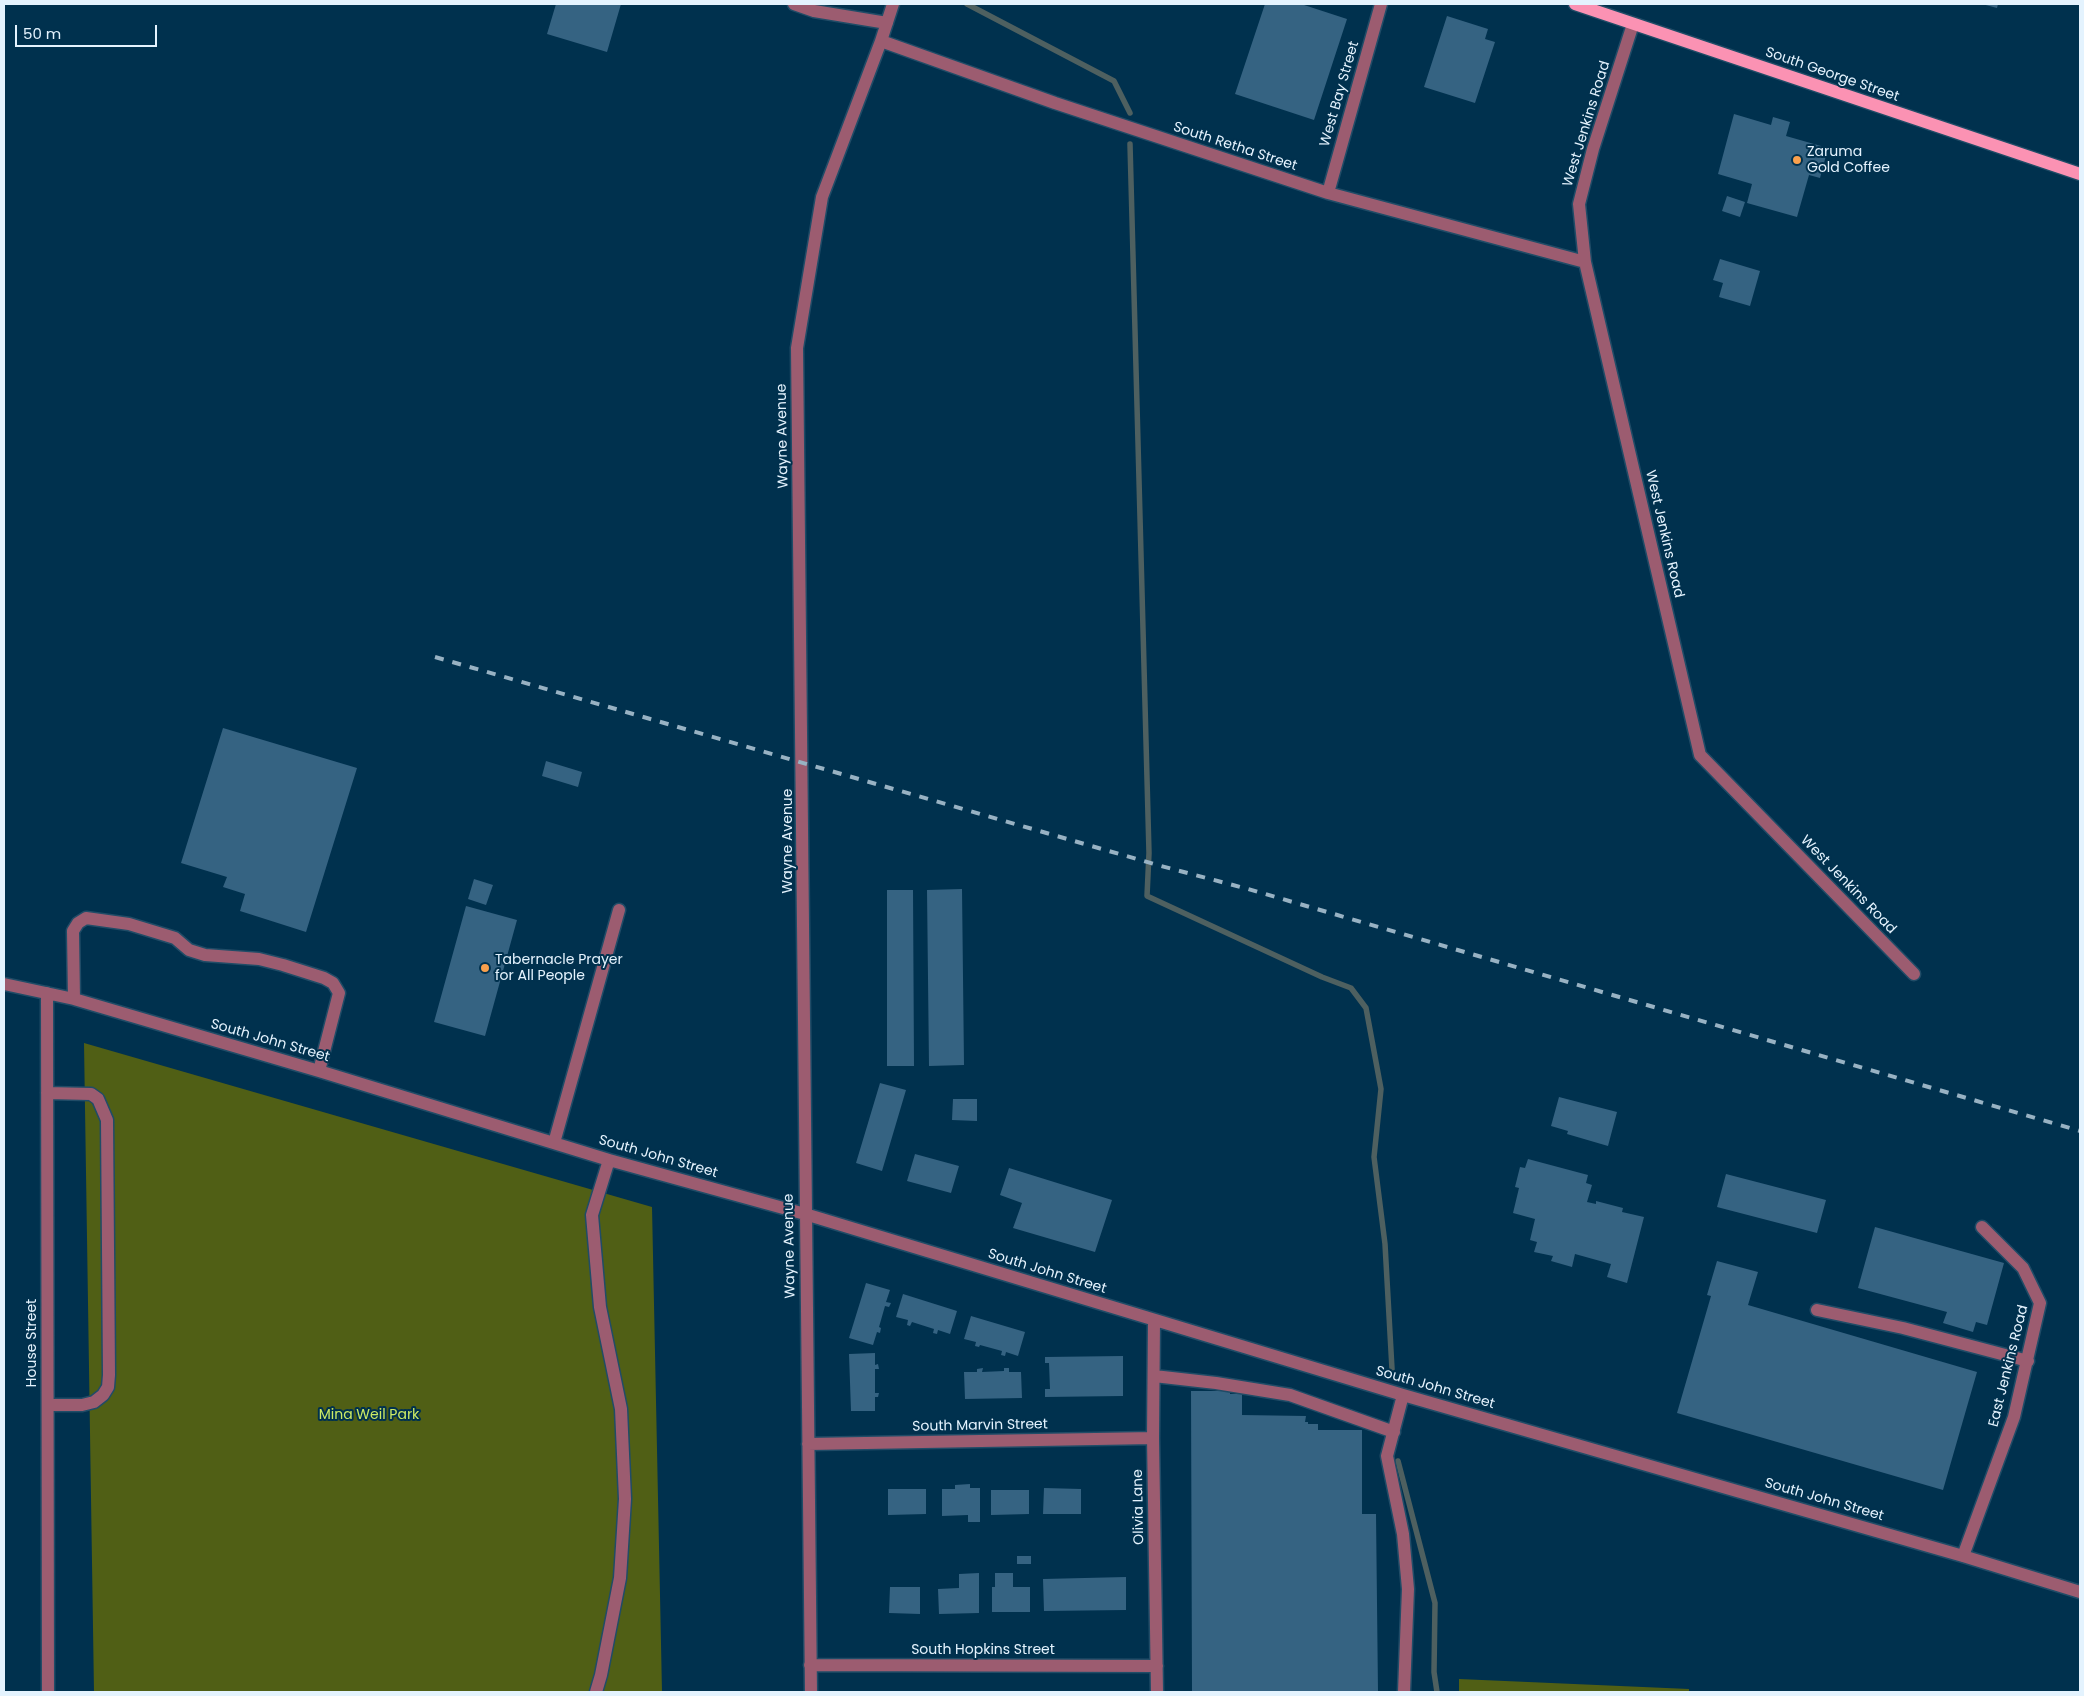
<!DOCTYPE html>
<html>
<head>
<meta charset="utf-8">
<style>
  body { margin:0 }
  #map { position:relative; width:2084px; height:1696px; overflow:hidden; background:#00314e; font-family:Poppins,sans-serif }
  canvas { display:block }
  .frame { position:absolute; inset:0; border:5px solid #e4f3fe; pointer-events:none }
  .scale { position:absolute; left:15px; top:25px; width:142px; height:22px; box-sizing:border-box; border:2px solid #e4f3fe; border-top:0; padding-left:6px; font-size:15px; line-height:18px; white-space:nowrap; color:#e4f3fe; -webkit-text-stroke:4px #00314e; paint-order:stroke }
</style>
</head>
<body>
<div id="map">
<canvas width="2084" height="1696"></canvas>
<div class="frame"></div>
<div class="scale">50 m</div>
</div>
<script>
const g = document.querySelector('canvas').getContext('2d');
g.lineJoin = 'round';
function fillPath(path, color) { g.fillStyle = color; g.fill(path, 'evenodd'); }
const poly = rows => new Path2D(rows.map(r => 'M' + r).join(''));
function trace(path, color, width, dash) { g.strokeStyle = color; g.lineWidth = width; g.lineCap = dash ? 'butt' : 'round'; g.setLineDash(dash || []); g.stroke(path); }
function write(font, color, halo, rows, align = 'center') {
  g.font = font + ' Poppins,sans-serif'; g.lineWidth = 4; g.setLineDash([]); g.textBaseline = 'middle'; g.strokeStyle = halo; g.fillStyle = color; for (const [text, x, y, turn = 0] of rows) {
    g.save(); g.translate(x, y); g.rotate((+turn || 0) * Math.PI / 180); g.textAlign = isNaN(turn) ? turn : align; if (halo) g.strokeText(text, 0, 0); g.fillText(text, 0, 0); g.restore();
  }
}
const green = poly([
  [84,1043,652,1207,662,1692,94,1692],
  [1459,1679,1689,1689,1689,1692,1459,1692]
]);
const stream = poly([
  [967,4,1114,81,1130,113],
  [1130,144,1149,853,1147,896,1322,977,1351,988,1366,1008,1381,1089,1374,1157,1385,1244,1392,1369],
  [1398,1461,1435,1603,1434,1672,1437,1692]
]);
const building = poly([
  [556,4,621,4,607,52,547,34],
  [1265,4,1301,4,1347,19,1314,120,1235,94],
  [1982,4,1998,4,1997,8],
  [1447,16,1488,29,1485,39,1495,42,1475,103,1424,87],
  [1734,114,1771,125,1773,117,1790,122,1786,136,1828,148,1820,178,1809,175,1797,217,1747,203,1752,184,1718,174],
  [1727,196,1745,202,1740,217,1722,211],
  [1720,259,1760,271,1750,306,1719,297,1723,283,1713,280],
  [223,728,357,768,306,932,240,911,245,894,223,887,227,877,181,863],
  [546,761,582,772,578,787,542,776],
  [474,879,493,885,486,905,468,899],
  [962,889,964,1065,929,1066,927,890],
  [887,890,913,890,914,1066,887,1066],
  [466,906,517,920,485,1036,434,1022],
  [880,1083,906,1090,882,1171,856,1163],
  [1559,1097,1617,1112,1608,1146,1567,1134,1568,1131,1551,1126],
  [953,1099,977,1099,977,1121,952,1120],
  [915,1154,959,1166,951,1193,907,1181],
  [1528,1159,1588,1175,1586,1183,1592,1185,1587,1202,1596,1204,1596,1201,1623,1208,1622,1212,1644,1217,1627,1283,1607,1277,1611,1264,1575,1254,1572,1267,1551,1261,1553,1256,1534,1252,1537,1242,1530,1240,1535,1219,1513,1213,1519,1188,1515,1187,1520,1167,1525,1168],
  [1009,1168,1112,1200,1095,1252,1013,1228,1022,1203,1000,1195],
  [1726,1174,1826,1200,1817,1233,1717,1207],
  [1875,1227,2004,1263,1987,1325,1976,1322,1973,1332,1943,1323,1947,1312,1858,1288],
  [1717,1261,1758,1272,1748,1305,1977,1372,1943,1490,1677,1413,1711,1296,1707,1295],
  [866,1283,890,1290,886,1302,891,1303,889,1307,885,1306,879,1327,881,1328,880,1333,877,1332,873,1345,849,1338],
  [903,1294,957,1311,950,1334,938,1330,937,1334,933,1333,934,1329,912,1322,910,1326,907,1325,908,1320,896,1317],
  [971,1316,1025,1332,1018,1356,1006,1352,1005,1356,1001,1355,1002,1351,980,1345,979,1347,975,1346,976,1342,964,1339],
  [875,1353,875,1365,878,1364,879,1369,875,1369,875,1393,879,1393,878,1397,875,1397,875,1411,851,1411,849,1354],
  [1123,1356,1123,1396,1045,1397,1045,1389,1050,1389,1049,1363,1045,1363,1045,1357],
  [983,1368,982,1372,1004,1371,1004,1368,1009,1368,1009,1372,1021,1372,1022,1398,965,1399,964,1372,977,1372,977,1369],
  [1191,1391,1230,1391,1230,1394,1242,1394,1242,1415,1306,1416,1305,1422,1308,1422,1308,1424,1318,1424,1318,1430,1362,1430,1362,1514,1376,1514,1378,1692,1192,1692],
  [970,1484,970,1488,980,1488,980,1522,968,1522,968,1515,942,1516,942,1489,955,1489,955,1485],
  [1044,1488,1081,1489,1081,1514,1043,1514],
  [888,1489,926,1489,926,1514,888,1515],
  [991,1490,1029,1490,1029,1514,991,1515],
  [1017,1556,1031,1556,1031,1564,1017,1564],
  [979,1573,979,1613,939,1614,938,1589,959,1588,959,1574],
  [995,1573,1013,1573,1013,1587,1030,1587,1030,1612,992,1612,992,1587,995,1587],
  [1126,1577,1126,1610,1044,1611,1043,1579],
  [890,1587,920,1587,920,1614,889,1613]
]);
const minor = poly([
  [794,4,814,11,887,23],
  [1633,24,1593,149,1579,204,1585,262,1700,755,1914,974],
  [881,41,1055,103,1328,193,1585,262],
  [1328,193,1381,4],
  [4,984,74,999,319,1071,609,1160,805,1214,1403,1395,1963,1556,2080,1592],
  [47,993,48,1692],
  [74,999,73,931,78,923,86,918,129,924,175,938,189,950,205,955,259,959,283,965,324,978,333,983,339,993,319,1071],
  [47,1093,91,1094,98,1099,107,1120,109,1375,108,1387,103,1395,94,1402,82,1405,48,1405],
  [554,1143,619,910],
  [1817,1310,1903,1328,2028,1361],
  [1154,1321,1153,1438,1157,1692],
  [1154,1376,1216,1383,1290,1395,1394,1432],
  [1403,1395,1387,1456,1403,1534,1408,1589,1404,1692],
  [808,1444,1153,1438],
  [1963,1556,2014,1417,2040,1303,2023,1268,1982,1227],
  [810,1665,1157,1666],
  [596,1692,601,1675,620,1578,625,1499,621,1409,600,1307,592,1215,609,1160],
  [811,1692,797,348,822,197,881,41,893,4]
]);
const major = poly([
  [1575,4,2080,174]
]);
const rail = poly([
  [435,657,1161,866,1248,889,2080,1131]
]);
const markers = [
  [1797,160,5,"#f9a04d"],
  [485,968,5,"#f9a04d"]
];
const streetNames = [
  ["South George Street",1832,75,19],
  ["West Bay Street",1340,94,-74],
  ["West Jenkins Road",1587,124,-73],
  ["South Retha Street",1235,147,18],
  ["Wayne Avenue",783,436,-91],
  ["West Jenkins Road",1664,534,77],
  ["Wayne Avenue",788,841,-90],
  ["West Jenkins Road",1848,885,46],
  ["South John Street",270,1041,16],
  ["South John Street",658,1157,16],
  ["Wayne Avenue",790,1246,-91],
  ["South John Street",1047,1272,17],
  ["House Street",32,1343,-90],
  ["East Jenkins Road",2009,1366,-76],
  ["South John Street",1435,1388,16],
  ["South Marvin Street",980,1426,-1],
  ["South John Street",1824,1500,16],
  ["Olivia Lane",1139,1507,-91],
  ["South Hopkins Street",983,1650]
];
const poiNames = [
  ["Zaruma",1807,152],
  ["Gold Coffee",1807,168],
  ["Tabernacle Prayer",495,960],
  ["for All People",495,976]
];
const parkNames = [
  ["Mina Weil Park",369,1415]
];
fillPath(green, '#505f15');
trace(stream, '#4e6060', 5.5);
fillPath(building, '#356382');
trace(minor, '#204c67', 15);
trace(major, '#204c67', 15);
trace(minor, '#9c5c70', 12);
trace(major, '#fb92b3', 12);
trace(rail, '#98b2c3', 4, [9, 9]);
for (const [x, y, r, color] of markers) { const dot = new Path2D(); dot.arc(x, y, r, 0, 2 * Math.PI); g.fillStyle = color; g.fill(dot); trace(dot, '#00314e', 2); }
write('14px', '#e4f3fe', '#00314e', streetNames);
write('14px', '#e4f3fe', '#00314e', poiNames, 'left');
write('14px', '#cbea64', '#00314e', parkNames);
</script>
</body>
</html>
